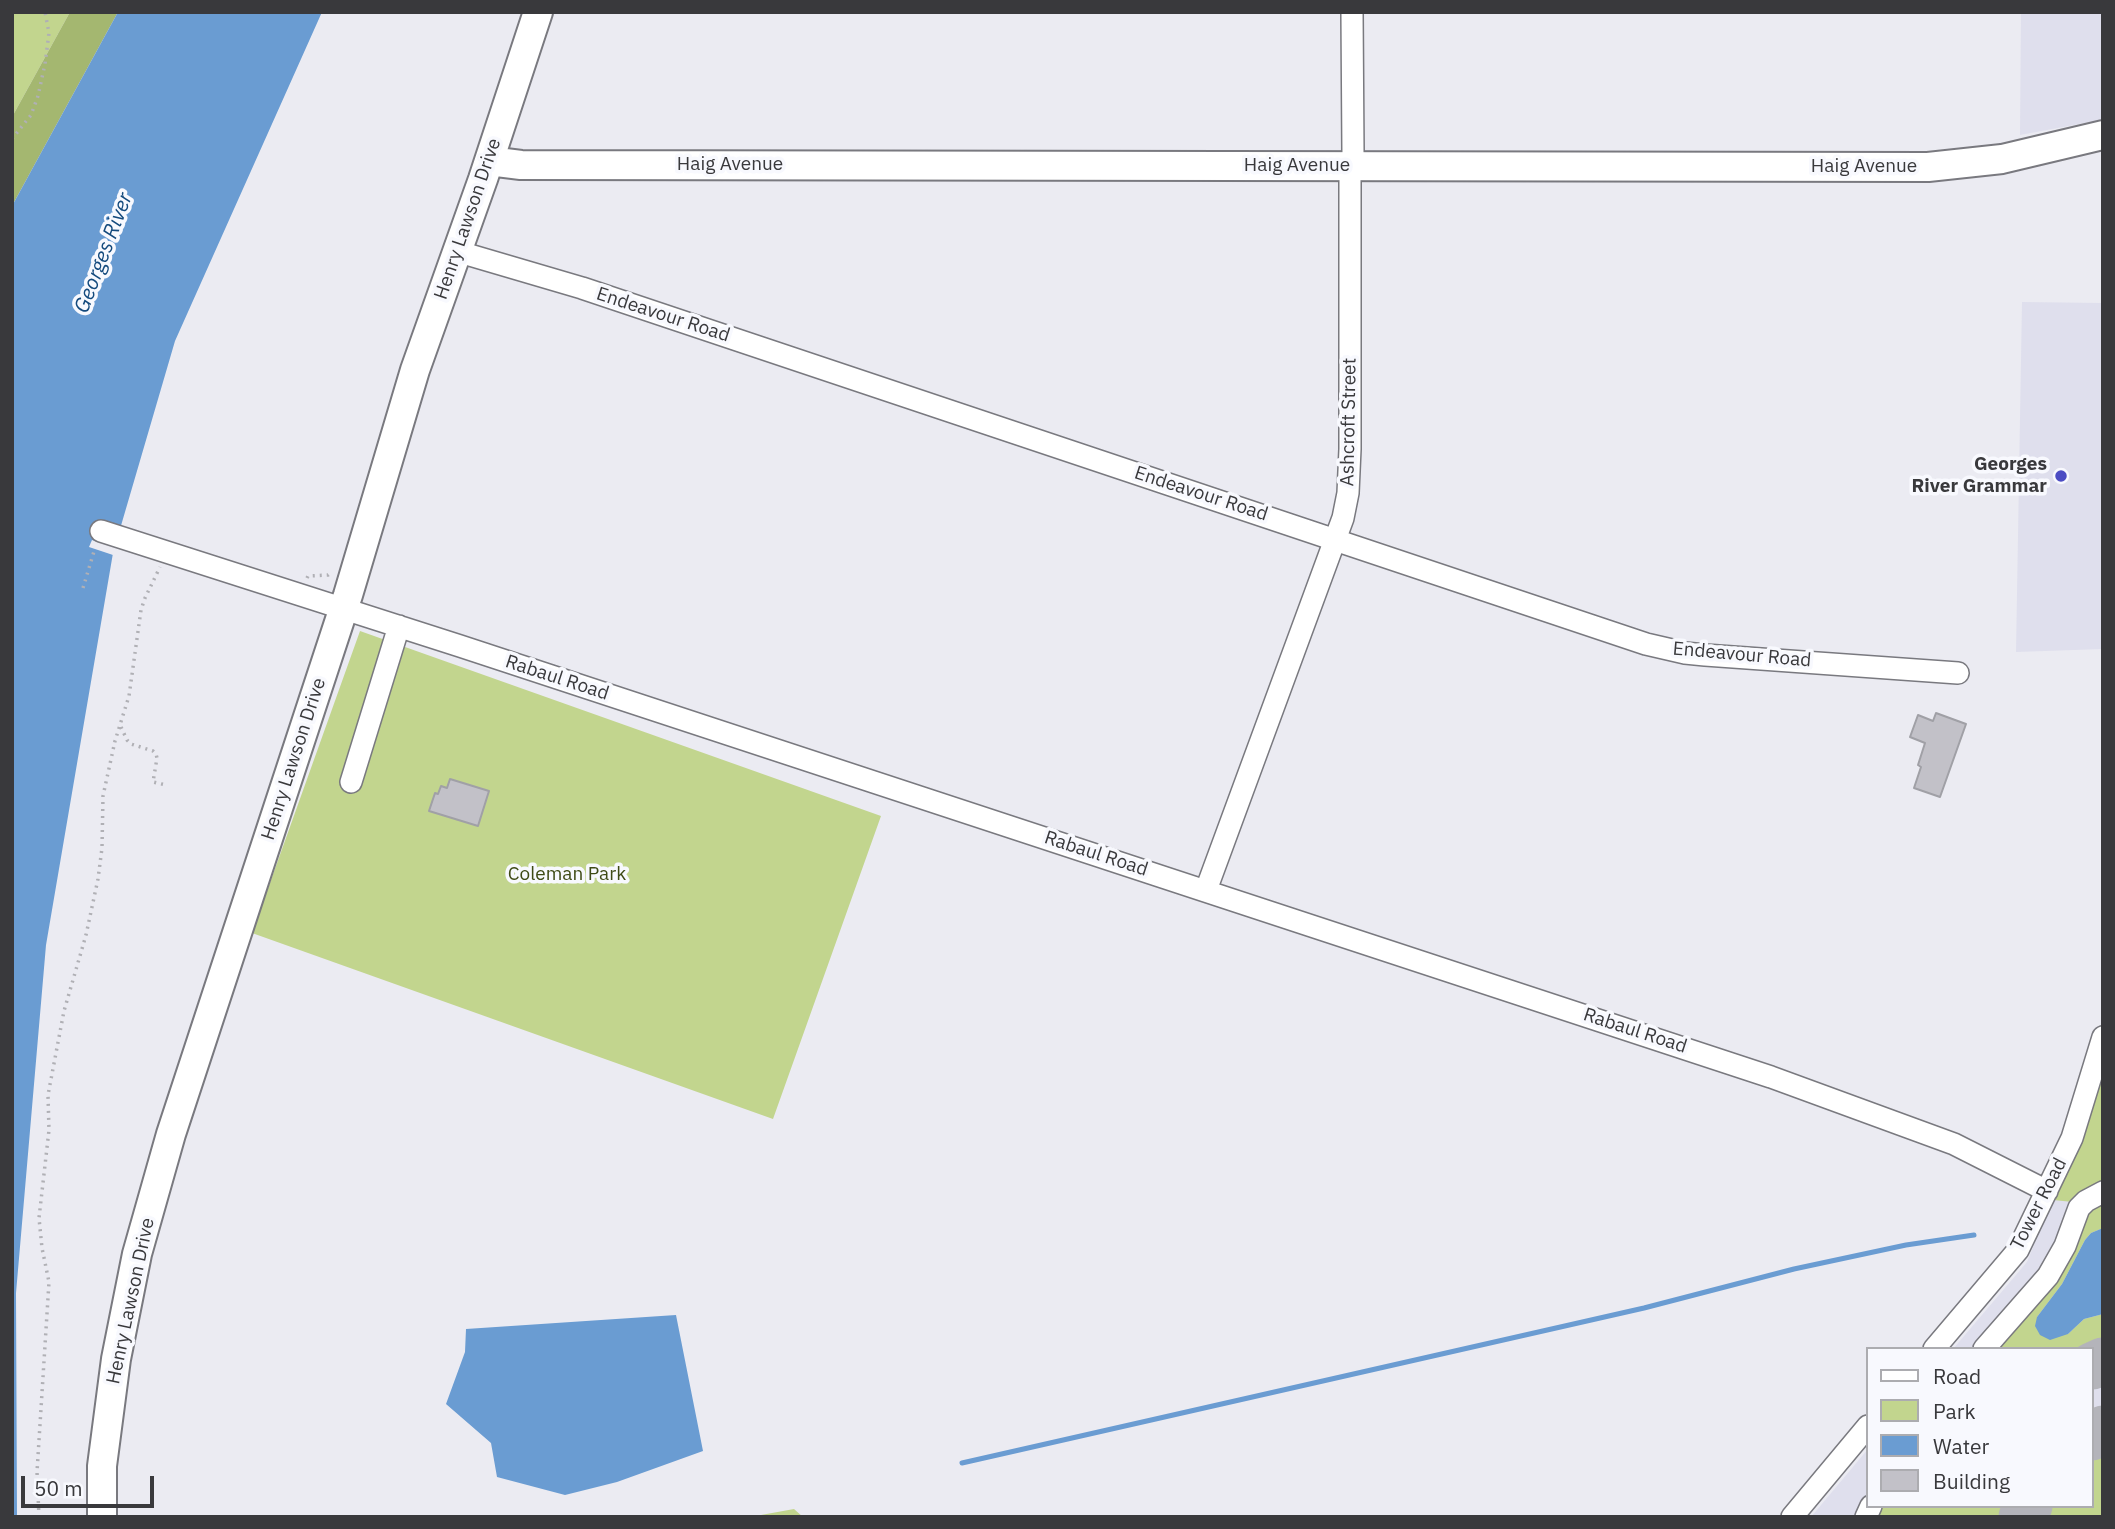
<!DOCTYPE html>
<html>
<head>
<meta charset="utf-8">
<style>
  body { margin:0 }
  #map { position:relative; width:2115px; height:1529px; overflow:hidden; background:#ebebf2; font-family:"IBM Plex Sans",sans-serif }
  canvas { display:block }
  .frame { position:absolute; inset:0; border:14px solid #39393c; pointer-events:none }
  .legend { position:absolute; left:1866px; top:1347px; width:228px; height:161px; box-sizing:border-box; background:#f8f9fe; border:2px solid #acacb0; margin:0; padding:9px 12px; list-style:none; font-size:21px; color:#39393c }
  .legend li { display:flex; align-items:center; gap:14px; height:35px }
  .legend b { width:35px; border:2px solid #acacb0 }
  .scale { position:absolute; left:21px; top:1476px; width:133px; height:32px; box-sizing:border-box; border:4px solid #39393c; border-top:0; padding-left:9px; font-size:21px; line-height:24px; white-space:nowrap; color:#39393c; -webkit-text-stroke:5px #f8f9fe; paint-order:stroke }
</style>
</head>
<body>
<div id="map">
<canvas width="2115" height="1529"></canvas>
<div class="frame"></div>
<ul class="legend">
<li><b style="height:9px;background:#fff"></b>Road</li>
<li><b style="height:19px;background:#c2d58e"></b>Park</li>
<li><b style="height:19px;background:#6a9cd2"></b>Water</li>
<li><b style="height:19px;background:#c2c1c8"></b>Building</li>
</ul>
<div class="scale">50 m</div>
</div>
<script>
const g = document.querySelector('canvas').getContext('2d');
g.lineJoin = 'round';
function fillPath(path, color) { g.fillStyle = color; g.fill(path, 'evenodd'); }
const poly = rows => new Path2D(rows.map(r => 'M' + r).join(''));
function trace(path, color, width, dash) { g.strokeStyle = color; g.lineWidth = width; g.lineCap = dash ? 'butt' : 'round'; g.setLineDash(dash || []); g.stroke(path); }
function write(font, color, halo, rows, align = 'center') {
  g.font = font + ' "IBM Plex Sans",sans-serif'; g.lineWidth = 7; g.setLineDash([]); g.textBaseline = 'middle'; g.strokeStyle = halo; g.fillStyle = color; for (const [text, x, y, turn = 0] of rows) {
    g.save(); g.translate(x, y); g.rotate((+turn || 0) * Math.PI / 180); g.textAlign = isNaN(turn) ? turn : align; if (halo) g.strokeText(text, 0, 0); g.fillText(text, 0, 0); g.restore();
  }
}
const built = poly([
  [2021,12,2103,12,2103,176,2101,120,2020,135],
  [2022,302,2103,303,2103,649,2016,652],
  [2103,1112,2103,1517,1811,1517,1868,1449,1868,1506,2092,1506,2092,1349,1953,1349,2027,1262,2050,1206]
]);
const green = poly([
  [12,12,70,12,12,117],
  [360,631,881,816,773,1119,252,933],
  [2103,1073,2103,1187,2073,1202,2053,1200,2077,1150],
  [2103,1199,2103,1228,2091,1233,2085,1240,2062,1284,2037,1317,2068,1334,2084,1319,2103,1314,2103,1346,2092,1350,1995,1349,2051,1290,2060,1275,2085,1215],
  [2103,1453,2103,1517,2044,1517,2051,1506,2092,1506,2092,1462],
  [1881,1506,2006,1506,2000,1517,1876,1517],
  [794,1509,803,1517,750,1517]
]);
const forest = poly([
  [70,12,118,12,12,206,12,117]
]);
const water = poly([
  [118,12,322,12,175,341,113,553,46,945,16,1293,17,1517,12,1517,12,206],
  [2103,1228,2103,1314,2084,1319,2068,1334,2050,1340,2040,1335,2035,1326,2037,1317,2062,1284,2085,1240,2091,1233],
  [676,1315,703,1451,617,1482,565,1495,497,1477,491,1443,446,1404,465,1352,466,1329]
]);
const pier = poly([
  [92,540,118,548,116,556,89,547]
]);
const stream = poly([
  [962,1463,1644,1308,1794,1269,1906,1245,1974,1235]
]);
const taxiway = poly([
  [2092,1366,2103,1361],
  [2092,1437,2103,1429],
  [2022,1517,2029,1506]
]);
const building = poly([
  [1936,713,1966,724,1940,797,1914,788,1921,767,1918,765,1925,743,1910,737,1918,715,1933,721,1936,713],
  [450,779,489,791,478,826,429,811,435,793,438,794,441,786,447,788,450,779]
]);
const path = poly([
  [12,139,31,115,38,96,45,64,49,33,45,12],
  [307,578,308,576,328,575,332,572],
  [83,588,95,548],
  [121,727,127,740,131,744,153,751,156,754,157,758,153,782,166,785],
  [39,1517,37,1472,49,1282,42,1248,39,1218,49,1130,48,1095,64,1011,86,935,98,879,102,848,103,796,115,741,129,696,141,610,145,598,160,567]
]);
const minor = poly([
  [456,251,582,288,1646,644,1685,653,1705,655,1958,673],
  [101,531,460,646,1771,1077,1954,1144,2047,1191],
  [351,782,399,626],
  [1206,890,1343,518,1348,493,1350,449,1350,179,1353,154,1352,12],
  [1934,1349,2018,1250,2072,1138,2103,1037],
  [1984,1349,2048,1276,2065,1246,2079,1208,2086,1201,2103,1192],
  [1792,1517,1868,1426],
  [1866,1517,1871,1506]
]);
const major = poly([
  [489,161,521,165,1928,167,2002,159,2103,135],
  [102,1517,102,1466,116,1359,137,1254,171,1134,348,595,415,370,483,179,538,12]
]);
const markers = [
  [2061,476,7,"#4c4cc3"]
];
const streetNames = [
  ["Haig Avenue",730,165],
  ["Haig Avenue",1297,166],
  ["Haig Avenue",1864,167],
  ["Henry Lawson Drive",468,219,-71],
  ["Endeavour Road",663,315,18],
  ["Ashcroft Street",1349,422,-89],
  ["Endeavour Road",1201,494,18],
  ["Endeavour Road",1742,655,5],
  ["Rabaul Road",557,678,18],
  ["Henry Lawson Drive",294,759,-72],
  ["Rabaul Road",1096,854,18],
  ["Rabaul Road",1635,1031,18],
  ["Tower Road",2039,1204,-63],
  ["Henry Lawson Drive",131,1301,-78]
];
const poiNames = [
  ["Georges",2047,465],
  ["River Grammar",2047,487]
];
const parkNames = [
  ["Coleman Park",567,875]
];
const waterNames = [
  ["Georges River",104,253,-69]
];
fillPath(built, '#dfdfed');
fillPath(green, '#c2d58e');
fillPath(forest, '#a4b770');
fillPath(water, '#6a9cd2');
fillPath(pier, '#ebebf2');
trace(stream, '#6a9cd2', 5);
trace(taxiway, '#b4b4ba', 47);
fillPath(building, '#c2c1c8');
trace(building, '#a0a0a6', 2);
trace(minor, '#79797f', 24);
trace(major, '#79797f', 32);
trace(path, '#b0b0b5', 3.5, [2, 5]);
trace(minor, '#fff', 21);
trace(major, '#fff', 28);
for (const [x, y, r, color] of markers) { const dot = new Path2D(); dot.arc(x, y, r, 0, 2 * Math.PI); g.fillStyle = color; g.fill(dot); trace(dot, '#f8f9fe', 2.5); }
write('19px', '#39393c', '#f8f9fe', streetNames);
write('bold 19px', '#39393c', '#f8f9fe', poiNames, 'right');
write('19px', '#3e4a15', '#f8f9fe', parkNames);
write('italic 21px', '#144a7d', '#f8f9fe', waterNames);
</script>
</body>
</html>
